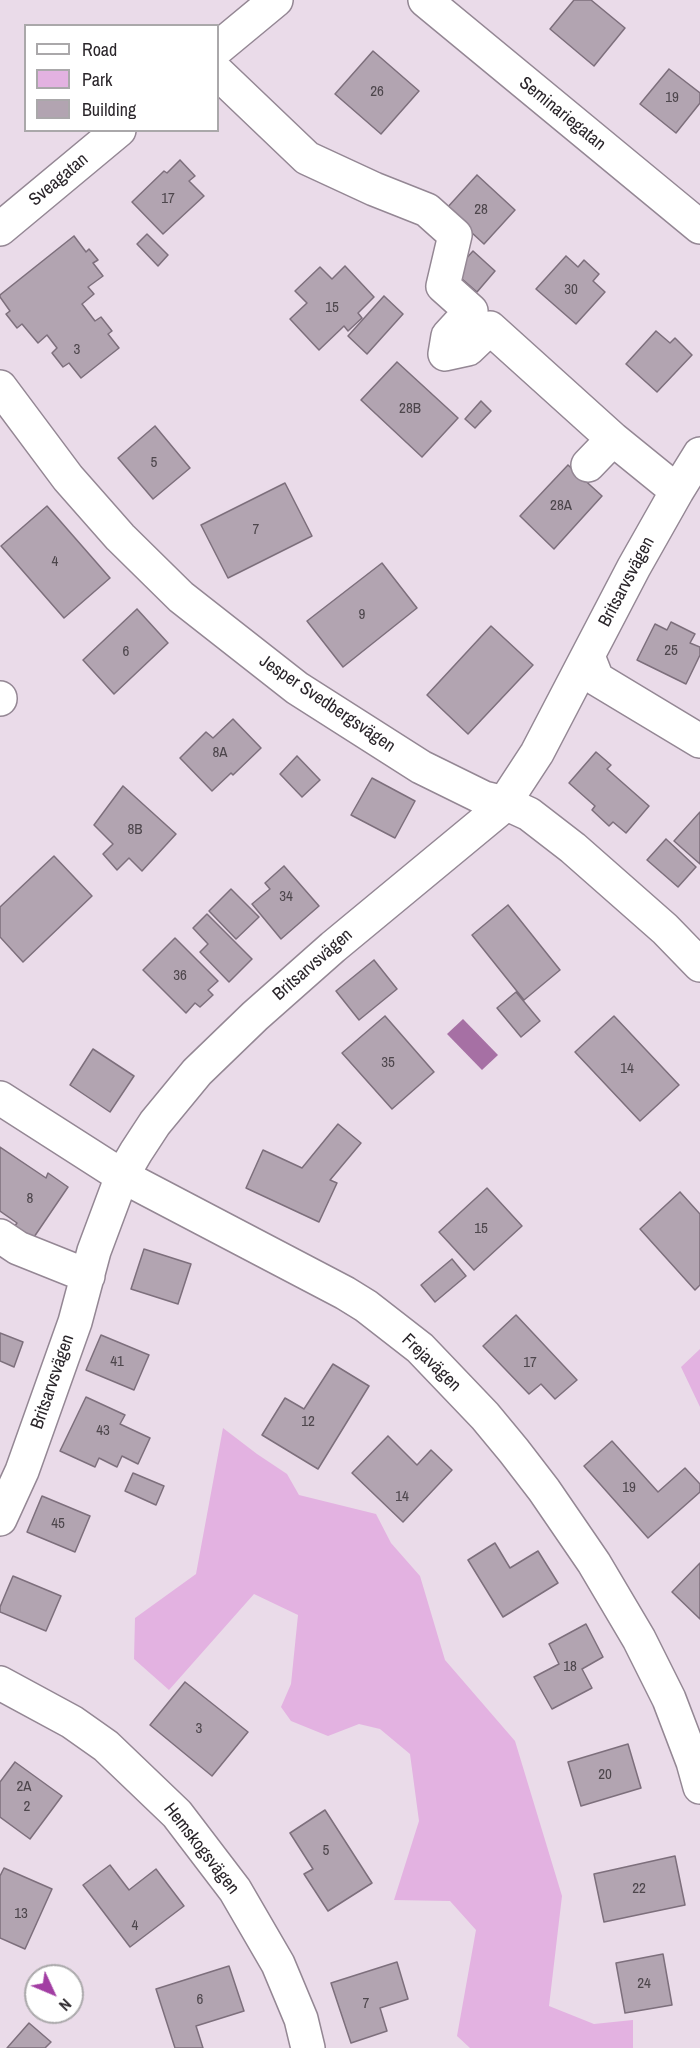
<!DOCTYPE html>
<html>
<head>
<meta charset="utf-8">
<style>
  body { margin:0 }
  #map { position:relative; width:700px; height:2048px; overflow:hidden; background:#eadbe9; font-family:"Archivo Narrow",sans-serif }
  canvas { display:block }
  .legend { position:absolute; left:24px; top:24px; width:195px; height:108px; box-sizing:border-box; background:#fff; border:2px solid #aaa8aa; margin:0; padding:8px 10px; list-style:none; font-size:18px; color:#2b262b }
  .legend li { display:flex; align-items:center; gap:12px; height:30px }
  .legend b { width:30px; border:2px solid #aaa8aa }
  .north { position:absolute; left:24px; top:1964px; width:60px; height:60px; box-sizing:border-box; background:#fff; border:2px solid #aaa8aa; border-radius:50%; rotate:134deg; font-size:16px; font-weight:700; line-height:24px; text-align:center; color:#2b262b }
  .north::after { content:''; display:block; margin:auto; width:21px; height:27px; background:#a23ea3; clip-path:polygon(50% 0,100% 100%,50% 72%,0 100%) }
</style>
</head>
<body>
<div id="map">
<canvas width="700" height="2048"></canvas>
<ul class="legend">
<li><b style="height:8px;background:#fff"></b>Road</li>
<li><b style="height:16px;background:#e3b2e1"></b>Park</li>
<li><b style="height:16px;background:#b2a4b1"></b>Building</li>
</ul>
<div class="north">N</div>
</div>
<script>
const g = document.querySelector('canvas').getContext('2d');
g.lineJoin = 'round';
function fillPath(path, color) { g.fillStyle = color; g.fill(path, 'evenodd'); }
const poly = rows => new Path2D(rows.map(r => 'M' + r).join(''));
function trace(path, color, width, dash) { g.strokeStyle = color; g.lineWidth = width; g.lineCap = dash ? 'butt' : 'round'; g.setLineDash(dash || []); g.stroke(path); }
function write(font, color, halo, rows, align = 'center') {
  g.font = font + ' "Archivo Narrow",sans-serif'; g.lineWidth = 4.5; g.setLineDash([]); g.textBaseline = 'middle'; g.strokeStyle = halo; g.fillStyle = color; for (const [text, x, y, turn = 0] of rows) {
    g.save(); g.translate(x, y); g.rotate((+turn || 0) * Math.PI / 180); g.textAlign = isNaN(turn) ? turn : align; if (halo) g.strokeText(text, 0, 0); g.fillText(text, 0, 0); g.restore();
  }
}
const green = poly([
  [700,1349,700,1407,681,1367],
  [223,1428,257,1454,287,1474,299,1495,376,1514,391,1543,420,1576,445,1660,515,1741,562,1896,549,2006,594,2024,633,2020,633,2048,470,2048,457,2036,476,1930,450,1901,394,1900,419,1821,410,1754,380,1729,359,1724,328,1736,291,1721,281,1707,291,1684,298,1615,254,1594,169,1690,134,1659,135,1618,196,1574]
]);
const water = poly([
  [463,1019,498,1055,482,1070,447,1034]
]);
const building = poly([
  [574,0,591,0,625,28,594,66,550,29,574,0],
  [373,51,419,91,381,134,335,94,373,51],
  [669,69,700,93,700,103,676,133,640,104,669,69],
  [180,160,195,176,189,181,204,196,163,234,132,202,164,171,167,173,180,160],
  [477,175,515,210,484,244,446,209,477,175],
  [147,234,168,255,158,266,137,244,147,234],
  [74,236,86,252,89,249,98,260,93,263,103,276,88,287,94,294,82,304,95,321,101,317,112,331,108,334,119,348,81,378,69,363,63,367,52,353,57,348,47,335,38,343,22,324,17,328,6,314,10,311,0,297,0,295,74,236],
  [473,251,495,271,477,292,454,272,473,251],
  [566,256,578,267,584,260,599,274,593,281,605,292,576,324,536,289,566,256],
  [345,266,374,297,358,313,362,318,348,331,344,326,319,350,290,319,307,303,295,291,320,267,332,279,345,266],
  [384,296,403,314,367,354,348,336,384,296],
  [656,331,670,343,675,338,692,355,657,392,626,364,656,331],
  [397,362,458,418,422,457,361,400,397,362],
  [481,401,491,411,475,428,465,419,481,401],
  [155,426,190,468,153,499,118,458,155,426],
  [568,465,602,496,554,549,520,516,568,465],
  [285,483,312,536,228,578,201,525,285,483],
  [47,506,110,578,64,618,1,546,47,506],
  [382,563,417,608,343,667,307,621,382,563],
  [137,609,168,643,114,694,83,660,137,609],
  [671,622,695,634,690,643,700,647,700,655,686,684,637,660,655,624,667,630,671,622],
  [491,626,533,665,468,734,427,695,491,626],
  [233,719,261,748,233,775,231,773,212,791,180,758,206,732,213,738,233,719],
  [596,752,611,765,607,769,649,806,626,833,613,822,609,826,592,810,595,806,569,783,596,752],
  [297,756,320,780,302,797,280,774,297,756],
  [372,778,415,801,395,838,351,815,372,778],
  [123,786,176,834,142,871,129,858,117,870,103,854,113,844,94,825,123,786],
  [700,812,700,864,674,841,700,812],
  [666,839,696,867,678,887,647,860,666,839],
  [54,856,92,896,23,962,0,937,0,907,54,856],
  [284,866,319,906,281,939,252,904,270,889,265,883,284,866],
  [231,889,259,917,236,939,209,911,231,889],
  [508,905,560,970,524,1000,472,935,508,905],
  [207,914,252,959,229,982,200,952,208,944,193,928,207,914],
  [175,938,218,981,208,990,213,995,200,1007,195,1003,186,1013,143,970,175,938],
  [374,960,397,989,359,1020,336,991,374,960],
  [516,992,540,1021,521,1037,497,1008,516,992],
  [385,1016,434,1072,392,1109,342,1053,385,1016],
  [614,1016,679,1085,640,1121,575,1052,614,1016],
  [93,1049,134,1076,110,1112,70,1085,93,1049],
  [338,1124,361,1143,330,1180,337,1183,319,1222,246,1188,263,1150,302,1168,338,1124],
  [0,1147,46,1178,48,1173,68,1187,32,1240,14,1227,17,1223,0,1211,0,1147],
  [487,1188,522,1226,474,1270,439,1232,487,1188],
  [680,1192,700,1214,700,1285,695,1290,640,1229,680,1192],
  [144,1249,191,1264,178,1304,131,1289,144,1249],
  [452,1259,466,1276,435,1302,421,1285,452,1259],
  [516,1315,577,1380,555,1399,541,1384,529,1394,483,1346,516,1315],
  [0,1333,23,1342,14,1367,0,1361,0,1333],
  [101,1335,149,1355,134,1390,86,1370,101,1335],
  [333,1364,369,1386,318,1469,262,1435,285,1398,304,1409,333,1364],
  [86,1397,125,1415,120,1424,150,1438,138,1464,122,1456,117,1467,99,1458,95,1467,60,1451,86,1397],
  [388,1436,417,1465,431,1450,452,1470,403,1522,352,1473,388,1436],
  [612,1441,658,1492,685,1468,700,1484,700,1492,648,1538,584,1466,612,1441],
  [133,1473,164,1486,156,1505,125,1491,133,1473],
  [42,1496,90,1516,75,1552,27,1532,42,1496],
  [495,1543,510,1568,538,1551,558,1583,503,1617,468,1560,495,1543],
  [700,1563,700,1619,672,1592,700,1563],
  [13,1576,61,1596,46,1631,0,1612,0,1607,13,1576],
  [586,1624,603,1657,582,1669,592,1688,552,1709,534,1677,559,1664,549,1644,586,1624],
  [185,1682,248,1732,212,1776,150,1725,185,1682],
  [628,1744,641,1788,581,1806,568,1762,628,1744],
  [15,1762,62,1796,30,1839,0,1817,0,1782,15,1762],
  [325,1810,372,1883,328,1911,304,1874,313,1869,290,1833,325,1810],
  [675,1856,685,1905,604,1922,594,1874,675,1856],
  [110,1865,129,1890,156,1869,184,1906,130,1947,83,1885,110,1865],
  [4,1868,52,1889,25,1949,0,1938,0,1876,4,1868],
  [663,1954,672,2005,625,2013,616,1963,663,1954],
  [397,1962,408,1999,380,2008,387,2031,351,2043,331,1983,397,1962],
  [229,1966,244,2011,196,2026,203,2048,175,2048,156,1989,229,1966],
  [29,2023,51,2042,45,2048,7,2048,29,2023]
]);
const minor = poly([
  [425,0,700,227],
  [218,48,276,0],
  [218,73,307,158,374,189,427,210,455,235,443,286,471,311,448,336,445,354,468,349,490,328,613,439,588,465],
  [0,229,119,130],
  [0,387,68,478,120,537,181,597,297,688,421,767,484,798,505,803,529,814,573,848,665,929,700,965],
  [613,439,677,491],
  [588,656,597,679,700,741],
  [0,698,0,699],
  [0,1098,122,1176,345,1293,366,1306,420,1348,485,1416,514,1451,544,1490,594,1563,639,1639,669,1699,693,1762,700,1787],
  [0,1236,18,1248,88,1276],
  [0,1519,22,1471,75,1322,94,1251,122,1176,136,1152,155,1123,197,1072,255,1016,333,947,501,808,537,753,634,567,677,491,700,454],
  [0,1683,72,1722,106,1746,177,1814,235,1890,278,1964,301,2019,308,2048]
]);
const numberNames = [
  ["26",377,92],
  ["19",672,98],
  ["17",168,199],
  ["28",481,210],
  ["30",571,290],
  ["15",332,308],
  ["3",77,350],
  ["28B",410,409],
  ["5",154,463],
  ["28A",561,506],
  ["7",256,530],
  ["4",55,562],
  ["9",362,615],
  ["25",671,651],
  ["6",126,652],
  ["8A",220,753],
  ["8B",135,830],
  ["34",286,897],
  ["36",180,976],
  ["35",388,1063],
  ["14",627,1069],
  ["8",30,1199],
  ["15",481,1229],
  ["41",117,1362],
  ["17",530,1363],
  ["12",308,1422],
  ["43",103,1431],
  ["19",629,1488],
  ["14",402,1497],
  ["45",58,1524],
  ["18",570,1667],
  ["3",199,1729],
  ["20",605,1775],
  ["2A",24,1787],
  ["2",27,1807],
  ["5",326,1851],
  ["22",639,1889],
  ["13",21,1914],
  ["4",135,1926],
  ["24",644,1984],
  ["6",200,2000],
  ["7",366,2004]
];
const streetNames = [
  ["Seminariegatan",562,114,39],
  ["Sveagatan",59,180,-40],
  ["Britsarvsvägen",627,582,-62],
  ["Jesper Svedbergsvägen",327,704,34],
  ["Britsarvsvägen",313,965,-41],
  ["Frejavägen",431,1363,44],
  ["Britsarvsvägen",53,1382,-71],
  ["Hemskogsvägen",201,1849,52]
];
fillPath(green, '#e3b2e1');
fillPath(water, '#a670a4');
fillPath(building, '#b2a4b1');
trace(building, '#7d6f7c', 1.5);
trace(minor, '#948794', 36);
trace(minor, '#fff', 33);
write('15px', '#4d464c', null, numberNames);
write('18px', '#2b262b', '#fff', streetNames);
</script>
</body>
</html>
